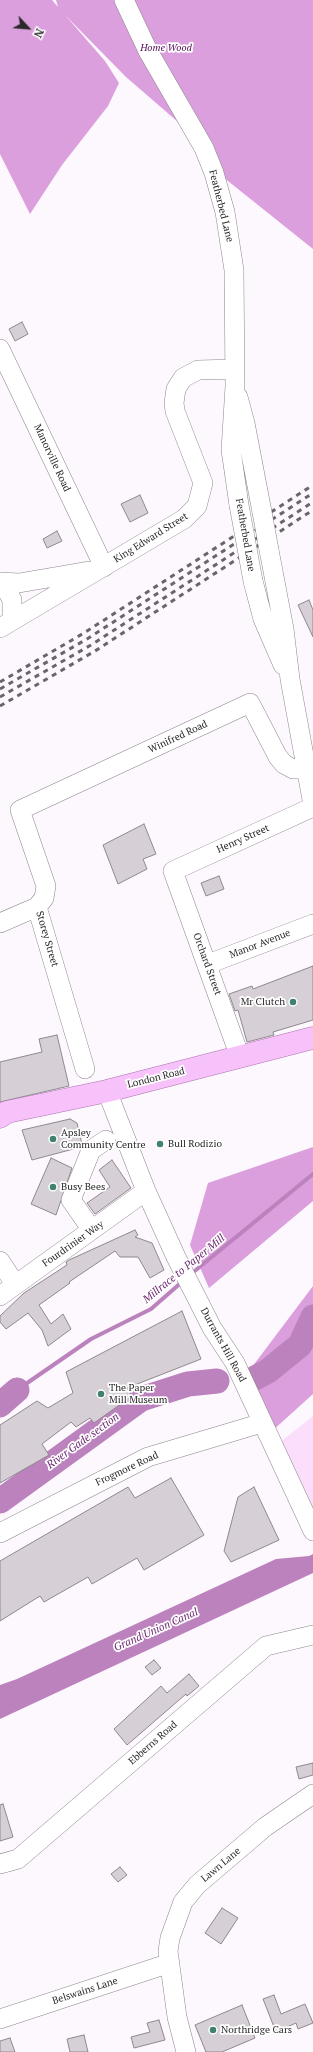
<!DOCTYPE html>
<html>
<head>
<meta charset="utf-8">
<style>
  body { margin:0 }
  #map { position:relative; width:313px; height:2052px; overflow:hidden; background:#fdf7fe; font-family:"PT Serif",serif }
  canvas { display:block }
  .north { position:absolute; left:8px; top:8px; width:40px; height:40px; -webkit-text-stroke:3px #fff; paint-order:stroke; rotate:116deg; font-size:11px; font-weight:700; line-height:16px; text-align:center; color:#2a282a }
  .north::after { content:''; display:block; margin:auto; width:14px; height:18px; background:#2a282a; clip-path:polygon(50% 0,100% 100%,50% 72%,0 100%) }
</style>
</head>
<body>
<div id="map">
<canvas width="313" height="2052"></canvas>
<div class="north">N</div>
</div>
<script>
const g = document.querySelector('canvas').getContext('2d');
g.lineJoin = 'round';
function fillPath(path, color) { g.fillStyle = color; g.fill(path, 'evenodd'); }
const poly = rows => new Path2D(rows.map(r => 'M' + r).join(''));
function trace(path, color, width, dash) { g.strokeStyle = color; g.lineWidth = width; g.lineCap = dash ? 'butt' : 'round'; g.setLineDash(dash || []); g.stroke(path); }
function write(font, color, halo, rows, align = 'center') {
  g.font = font + ' "PT Serif",serif'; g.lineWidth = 3.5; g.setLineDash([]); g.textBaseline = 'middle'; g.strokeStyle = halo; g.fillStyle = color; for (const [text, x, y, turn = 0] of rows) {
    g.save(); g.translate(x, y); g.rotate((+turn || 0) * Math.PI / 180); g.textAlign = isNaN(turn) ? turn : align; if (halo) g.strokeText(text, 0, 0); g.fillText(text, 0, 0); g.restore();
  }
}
const green = poly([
  [313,1416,313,1510,279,1443]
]);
const forest = poly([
  [0,0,52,0,58,7,56,0,313,0,313,249,223,177,207,147,126,77,65,15,105,61,119,83,108,106,62,165,30,214,0,154],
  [313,1147,313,1201,209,1288,190,1245,208,1183],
  [313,1286,313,1394,271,1432,243,1379]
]);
const water = poly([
  [313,1554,313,1573,0,1719,0,1685,17,1679,276,1559,309,1556]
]);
const stream = poly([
  [191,1274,313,1174],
  [17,1390,91,1339,151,1309,183,1281]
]);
const river = poly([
  [255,1378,268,1371,300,1345,313,1317],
  [0,1405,17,1390],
  [0,1501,141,1399,188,1384,217,1381]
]);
const building = poly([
  [22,322,28,334,15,341,9,329,22,322],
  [140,495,148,513,130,522,121,504,140,495],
  [57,531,62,541,47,548,43,539,57,531],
  [309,600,313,610,313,637,298,605,309,600],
  [144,824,156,854,143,859,147,869,118,884,103,845,144,824],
  [219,876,224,889,206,896,201,883,219,876],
  [313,966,313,1020,273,1032,274,1035,247,1042,238,1010,235,1011,229,994,252,986,253,989,313,966],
  [57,1035,69,1086,0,1102,0,1062,42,1052,39,1039,57,1035],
  [70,1119,77,1123,82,1144,81,1147,32,1160,22,1130,70,1119],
  [51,1158,72,1168,56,1215,31,1204,51,1158],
  [112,1160,131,1188,95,1214,87,1203,110,1187,99,1170,112,1160],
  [135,1230,138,1235,135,1237,152,1243,164,1270,150,1278,138,1257,120,1257,115,1251,69,1282,70,1283,39,1305,51,1324,63,1314,71,1329,48,1346,42,1330,28,1313,6,1329,0,1322,0,1316,24,1293,67,1265,66,1262,69,1260,135,1230],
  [182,1311,201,1359,127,1388,132,1396,94,1423,90,1418,76,1427,71,1422,42,1444,49,1455,0,1483,0,1425,37,1401,48,1408,73,1393,66,1372,182,1311],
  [171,1478,204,1535,144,1570,137,1558,92,1584,88,1577,44,1602,40,1596,0,1621,0,1561,128,1487,135,1498,171,1478],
  [254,1487,279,1540,231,1562,224,1551,238,1497,254,1487],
  [154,1660,161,1668,152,1675,145,1667,154,1660],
  [189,1674,199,1686,187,1696,186,1694,127,1745,114,1729,161,1686,167,1693,189,1674],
  [313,1763,313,1775,299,1779,296,1767,313,1763],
  [3,1804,13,1837,0,1841,0,1805,3,1804],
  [120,1867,127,1875,118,1882,111,1874,120,1867],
  [222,1908,238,1918,221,1944,205,1933,222,1908],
  [274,1995,281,2014,305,2004,313,2023,298,2029,296,2023,276,2032,263,1999,274,1995],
  [242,2005,255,2038,222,2052,206,2052,195,2025,242,2005],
  [159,2020,165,2040,134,2048,131,2037,150,2032,147,2023,159,2020],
  [84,2035,88,2052,70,2052,67,2039,84,2035],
  [10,2038,15,2052,0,2052,0,2041,10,2038]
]);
const minor = poly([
  [124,0,148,51,204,148,214,173,225,212,234,270,235,386,231,450,239,505],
  [0,349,104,567],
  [238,397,245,423,262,512],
  [269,550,284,629,290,679,313,805],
  [253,581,263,619,283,665],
  [0,582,19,583,89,571],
  [3,583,12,600,12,621],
  [0,628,184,519,197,506,203,483,175,411,174,403,176,389,183,378,198,370,235,369],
  [0,923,37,907],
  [208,964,313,924],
  [240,1057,173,871,313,807],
  [85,1069,37,907,44,898,46,886,20,810,250,703,278,757,284,764,293,769,306,769],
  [107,1091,146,1191,176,1257,212,1328,235,1363,313,1531],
  [92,1230,71,1200,91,1150,106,1140],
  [0,1261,15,1284],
  [0,1296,146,1191],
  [0,1533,148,1457,262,1423],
  [0,1864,18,1859,266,1646,313,1635],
  [0,2019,170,1963],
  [186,2052,177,2017,168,1951,170,1938,183,1902,197,1885,265,1827,313,1794]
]);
const major = poly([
  [0,1117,7,1112,107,1091,313,1038]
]);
const rail = poly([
  [0,682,84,633,313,485],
  [0,689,87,639,313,493],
  [0,697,91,645,313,502],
  [0,706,95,651,313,510]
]);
const minorBridge = poly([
  [239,505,253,581],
  [262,512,269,550]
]);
const markers = [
  [293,1002,4,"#408170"],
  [53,1139,4,"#408170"],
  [160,1144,4,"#408170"],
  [53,1187,4,"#408170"],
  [101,1394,4,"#408170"],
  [213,2030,4,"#408170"]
];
const parkNames = [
  ["Home Wood",166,48]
];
const streetNames = [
  ["Featherbed Lane",221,206,76],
  ["Manorville Road",52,458,65],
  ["Featherbed Lane",245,535,80],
  ["King Edward Street",151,538,-32],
  ["Winifred Road",178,737,-25],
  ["Henry Street",243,839,-24],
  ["Storey Street",47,939,74],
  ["Manor Avenue",260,944,-21],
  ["Orchard Street",207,964,70],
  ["London Road",156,1078,-14],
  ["Fourdrinier Way",73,1244,-35],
  ["Durrants Hill Road",223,1345,61],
  ["Frogmore Road",127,1469,-25],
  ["Ebberns Road",153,1743,-41],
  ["Lawn Lane",221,1865,-40],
  ["Belswains Lane",85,1991,-18]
];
const poiNames = [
  ["Mr Clutch",285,1002,"right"],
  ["Apsley",61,1133],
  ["Community Centre",61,1145],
  ["Bull Rodizio",168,1144],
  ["Busy Bees",61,1187],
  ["The Paper",109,1388],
  ["Mill Museum",109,1400],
  ["Northridge Cars",221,2030]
];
const waterNames = [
  ["Millrace to Paper Mill",184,1269,-39],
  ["River Gade section",83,1441,-36],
  ["Grand Union Canal",156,1630,-24]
];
fillPath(green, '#fbdefc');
fillPath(forest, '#da9fdc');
fillPath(water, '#bb82bd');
trace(stream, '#bb82bd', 4);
trace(river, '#bb82bd', 25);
fillPath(building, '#d6d0d6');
trace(building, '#8e888f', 1);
trace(minor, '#8c868c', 20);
trace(major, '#ab72af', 23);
trace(minor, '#fff', 19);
trace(major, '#f7c2fa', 22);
trace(rail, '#696669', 3, [5, 5]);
trace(minorBridge, '#8c868c', 20, []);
trace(minorBridge, '#fff', 19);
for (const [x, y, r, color] of markers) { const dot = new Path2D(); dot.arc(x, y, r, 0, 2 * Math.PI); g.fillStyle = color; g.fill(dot); trace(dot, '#fff', 1.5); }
write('italic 10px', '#520a57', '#fff', parkNames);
write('10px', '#2a282a', '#fff', streetNames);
write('10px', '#2a282a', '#fff', poiNames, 'left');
write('italic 11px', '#6c2871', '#fff', waterNames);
</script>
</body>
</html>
